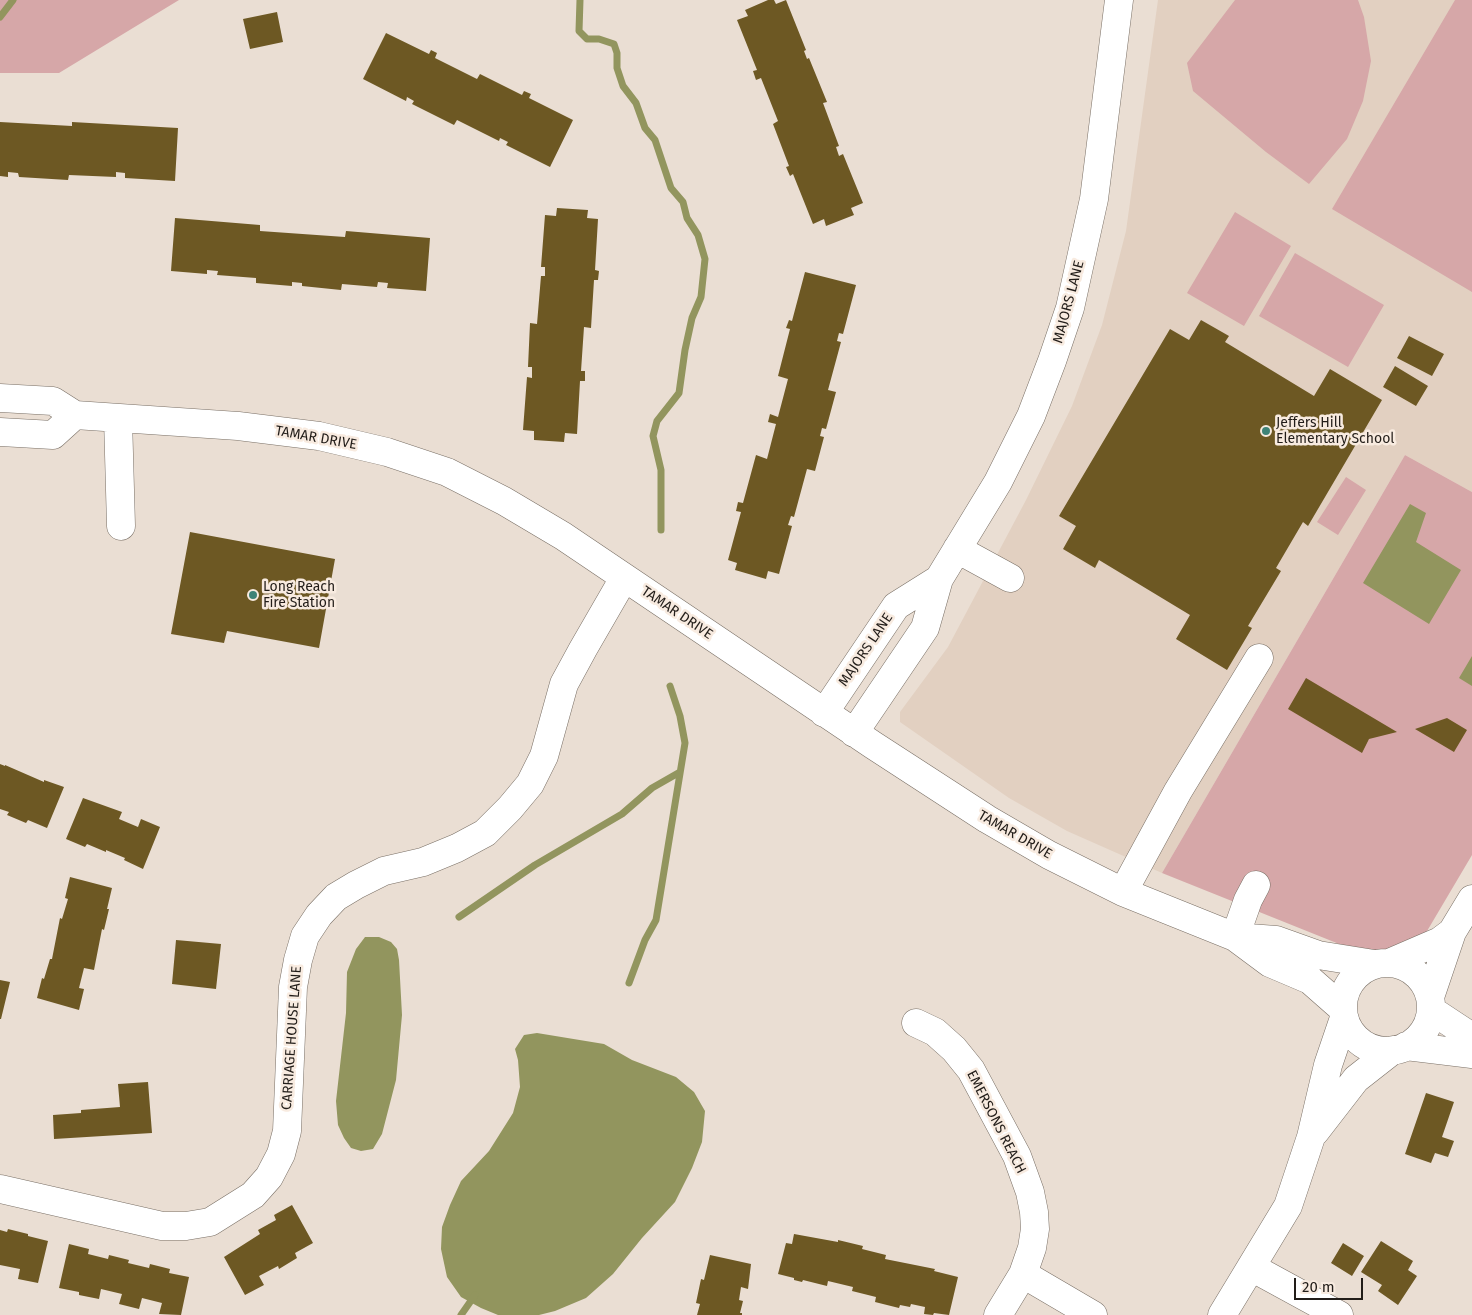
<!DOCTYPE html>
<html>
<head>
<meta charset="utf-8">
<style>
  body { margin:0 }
  #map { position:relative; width:1472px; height:1315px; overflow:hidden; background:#eaded3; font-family:"Fira Sans",sans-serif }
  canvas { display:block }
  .scale { position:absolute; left:1294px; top:1278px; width:69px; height:22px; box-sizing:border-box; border:2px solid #221d19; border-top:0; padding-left:6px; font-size:15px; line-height:18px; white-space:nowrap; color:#221d19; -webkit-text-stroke:4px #f8ebe0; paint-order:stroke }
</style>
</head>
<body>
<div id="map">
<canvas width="1472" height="1315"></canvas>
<div class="scale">20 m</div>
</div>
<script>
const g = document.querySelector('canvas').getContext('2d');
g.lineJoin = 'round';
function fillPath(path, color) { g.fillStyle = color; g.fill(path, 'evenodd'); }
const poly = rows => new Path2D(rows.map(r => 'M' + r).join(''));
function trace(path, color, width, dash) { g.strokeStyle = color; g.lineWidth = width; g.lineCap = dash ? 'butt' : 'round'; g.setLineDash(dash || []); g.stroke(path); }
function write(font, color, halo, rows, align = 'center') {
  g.font = font + ' "Fira Sans",sans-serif'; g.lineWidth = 5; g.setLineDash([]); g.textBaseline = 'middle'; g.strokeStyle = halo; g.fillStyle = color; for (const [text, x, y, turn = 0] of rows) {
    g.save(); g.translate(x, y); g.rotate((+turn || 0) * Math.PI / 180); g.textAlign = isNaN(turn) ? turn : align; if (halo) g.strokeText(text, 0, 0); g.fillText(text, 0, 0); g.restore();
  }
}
const built = poly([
  [1158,0,1472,0,1472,492,1405,455,1162,873,1067,831,1009,798,900,722,900,712,948,647,1026,500,1072,406,1102,325,1126,231]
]);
const green = poly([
  [0,0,179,0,59,73,0,73],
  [1235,0,1358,0,1364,17,1371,61,1363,101,1347,139,1309,184,1266,152,1193,91,1187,63],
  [1455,0,1472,0,1472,292,1332,209],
  [1235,212,1291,246,1244,326,1187,293],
  [1295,253,1384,305,1348,367,1259,316],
  [1405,455,1472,492,1472,855,1404,970,1162,873],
  [1346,477,1366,490,1338,535,1317,522]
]);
const water = poly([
  [1410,504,1426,513,1416,542,1461,570,1429,624,1363,583],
  [1472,656,1472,686,1459,678],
  [365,937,379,937,391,942,397,949,399,960,402,1015,396,1080,382,1134,373,1149,361,1151,351,1148,344,1138,338,1125,336,1101,346,1013,347,972,356,949],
  [537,1033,604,1044,632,1060,676,1077,694,1092,705,1111,702,1142,692,1168,675,1202,642,1238,613,1274,586,1298,555,1311,539,1315,498,1315,481,1308,461,1297,447,1277,441,1249,442,1227,450,1205,461,1181,489,1151,513,1113,520,1087,518,1060,515,1049,524,1035]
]);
const stream = poly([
  [580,0,579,31,587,39,599,39,614,44,617,53,617,68,623,86,636,103,645,128,655,140,671,188,683,202,687,218,698,235,705,259,701,297,692,318,685,350,679,393,657,421,653,436,661,470,661,530],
  [0,17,13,0],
  [459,917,535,865,622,814,652,788,680,772],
  [629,983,645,940,656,920,685,743,680,716,670,686],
  [461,1315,475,1295]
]);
const building = poly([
  [768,0,774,0,776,4,786,0,806,50,804,51,807,59,809,58,827,102,823,103,839,146,836,147,839,156,843,154,863,203,851,208,854,215,826,226,824,219,813,224,793,174,790,176,786,167,789,166,773,124,778,121,761,78,756,80,753,71,757,70,737,20,748,16,745,10],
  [277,12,283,42,250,49,243,19],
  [386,33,429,54,431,50,437,53,435,58,477,79,480,74,522,95,524,91,531,94,529,98,573,120,550,167,506,145,508,142,500,138,499,141,457,120,454,125,412,104,414,101,407,97,406,101,363,79],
  [0,122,72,126,72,122,178,128,175,181,125,178,125,173,116,172,116,177,69,175,68,180,19,177,18,173,8,172,8,177,0,176],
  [557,208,588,210,587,218,598,219,595,270,599,271,598,280,594,280,591,328,584,327,581,371,585,371,585,381,580,381,577,434,565,433,564,442,534,440,534,431,523,430,527,377,532,378,532,367,528,367,530,323,537,324,541,276,545,276,545,267,541,267,545,215,556,216],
  [175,218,260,225,260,231,345,237,346,231,430,238,426,291,387,288,388,283,378,282,377,287,342,284,341,290,302,286,302,283,292,282,292,286,256,283,256,278,217,275,218,271,207,270,207,274,171,271],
  [805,272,856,285,843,334,839,333,837,341,841,342,828,390,836,392,826,429,822,428,820,436,824,437,815,471,807,469,794,517,791,516,788,525,792,526,779,574,768,571,766,579,735,570,737,563,728,560,741,512,736,511,738,502,743,503,756,455,767,459,776,424,768,422,770,414,778,417,788,379,778,376,790,329,786,328,789,320,792,321],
  [1201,320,1229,336,1225,342,1314,396,1330,369,1382,400,1308,526,1303,522,1276,568,1281,571,1248,626,1252,628,1227,670,1176,639,1190,615,1099,560,1095,568,1063,549,1076,526,1059,516,1170,329,1189,340],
  [1409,336,1444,354,1432,376,1397,358],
  [1395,366,1428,386,1416,406,1383,387],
  [190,532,335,559,319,648,227,631,224,643,171,634],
  [1306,678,1397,732,1369,739,1362,753,1288,709],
  [1447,718,1467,730,1454,752,1415,729],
  [0,764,5,766,5,765,44,782,44,780,64,787,47,828,28,820,26,823,7,815,9,812,0,809],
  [83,798,122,812,119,819,138,827,141,819,160,827,143,869,124,860,125,858,106,850,106,852,87,844,85,847,66,839],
  [70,877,112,888,107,909,109,909,104,930,102,929,94,970,84,968,79,988,84,989,79,1010,37,998,42,978,44,979,50,959,52,959,60,918,62,919,68,899,65,898],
  [176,940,221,944,216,989,172,984],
  [0,980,10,982,1,1019,0,1019],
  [148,1082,152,1133,54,1139,53,1115,81,1113,81,1110,120,1107,118,1084],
  [1426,1093,1454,1102,1442,1137,1454,1141,1448,1157,1435,1153,1431,1163,1405,1154],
  [292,1205,313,1243,295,1253,297,1258,279,1269,278,1266,259,1276,264,1285,245,1295,224,1257,260,1234,258,1230,276,1220,274,1215],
  [8,1229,28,1234,28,1236,48,1241,38,1283,18,1279,20,1269,0,1265,0,1230,7,1232],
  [794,1234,838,1242,838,1240,863,1246,862,1249,886,1255,885,1259,935,1269,934,1271,958,1277,949,1315,934,1313,933,1315,924,1314,925,1307,911,1304,910,1307,900,1305,899,1308,875,1302,876,1297,852,1291,853,1287,828,1281,827,1286,803,1280,802,1282,794,1280,794,1278,778,1274,786,1243,792,1244],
  [1381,1241,1413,1261,1408,1270,1417,1276,1398,1305,1378,1291,1382,1285,1361,1272],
  [1343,1243,1364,1256,1352,1276,1331,1263],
  [69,1244,89,1249,88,1254,108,1259,109,1255,129,1260,128,1263,149,1268,150,1264,170,1269,169,1273,189,1277,181,1315,159,1314,162,1303,142,1298,139,1309,119,1304,122,1294,101,1289,99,1299,79,1295,79,1292,59,1288],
  [710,1255,751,1264,748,1289,741,1287,739,1300,743,1301,740,1313,742,1313,742,1315,697,1315,700,1304,696,1303,701,1279,704,1280]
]);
const minor = poly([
  [0,398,53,401,75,415,238,426,319,436,387,452,447,472,504,501,563,536,873,745,987,819,1049,855,1123,892,1235,937,1270,963,1310,980,1343,1009],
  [118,418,121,526],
  [0,432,53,435,75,415],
  [957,549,1010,578],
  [939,579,998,482,1031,416,1052,361,1070,308,1094,199,1119,0],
  [824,713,896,606,939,579,925,628,854,733],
  [1123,892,1178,791,1259,658],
  [1235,937,1276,940,1318,955,1374,964],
  [1235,937,1248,900,1256,885],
  [1389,963,1440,941,1452,932],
  '1343 1007a44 44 0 1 1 88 0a44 44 0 1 1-88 0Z',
  [1430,997,1452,932,1472,899],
  [1431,1010,1472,1037],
  [916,1023,935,1032,954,1049,971,1070,1017,1156,1030,1192,1034,1212,1035,1229,1032,1248,1023,1274],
  [1406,1046,1472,1054],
  [1315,1132,1356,1079,1393,1050],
  [0,1189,162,1226,186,1226,210,1222,253,1195,269,1177,281,1154,287,1131,293,987,298,960,305,936,319,915,336,897,356,885,384,871,423,862,457,848,485,833,510,808,530,784,544,756,564,684,583,649,624,578],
  [1251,1267,1339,1315],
  [998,1315,1023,1274,1093,1315],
  [1222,1315,1288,1206,1311,1137,1328,1065,1344,1018]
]);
const markers = [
  [1266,431,5,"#3e8377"],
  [253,595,5,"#3e8377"]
];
const streetNames = [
  ["MAJORS LANE",1069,302,-75],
  ["TAMAR DRIVE",316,438,10],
  ["TAMAR DRIVE",677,613,34],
  ["MAJORS LANE",866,650,-56],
  ["TAMAR DRIVE",1015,835,30],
  ["CARRIAGE HOUSE LANE",292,1038,-86],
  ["EMERSONS REACH",996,1122,63]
];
const poiNames = [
  ["Jeffers Hill",1276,423],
  ["Elementary School",1276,439],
  ["Long Reach",263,587],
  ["Fire Station",263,603]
];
fillPath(built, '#e2d0c1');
fillPath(green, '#d6a7a8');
fillPath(water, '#92955e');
trace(stream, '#92955e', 7);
fillPath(building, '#6d5823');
trace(minor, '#796f65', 29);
trace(minor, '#fff', 28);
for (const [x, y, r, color] of markers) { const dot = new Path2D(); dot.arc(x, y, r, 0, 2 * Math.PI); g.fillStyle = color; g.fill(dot); trace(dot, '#f8ebe0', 2); }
write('14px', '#221d19', '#f8ebe0', streetNames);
write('14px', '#221d19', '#f8ebe0', poiNames, 'left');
</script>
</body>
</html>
